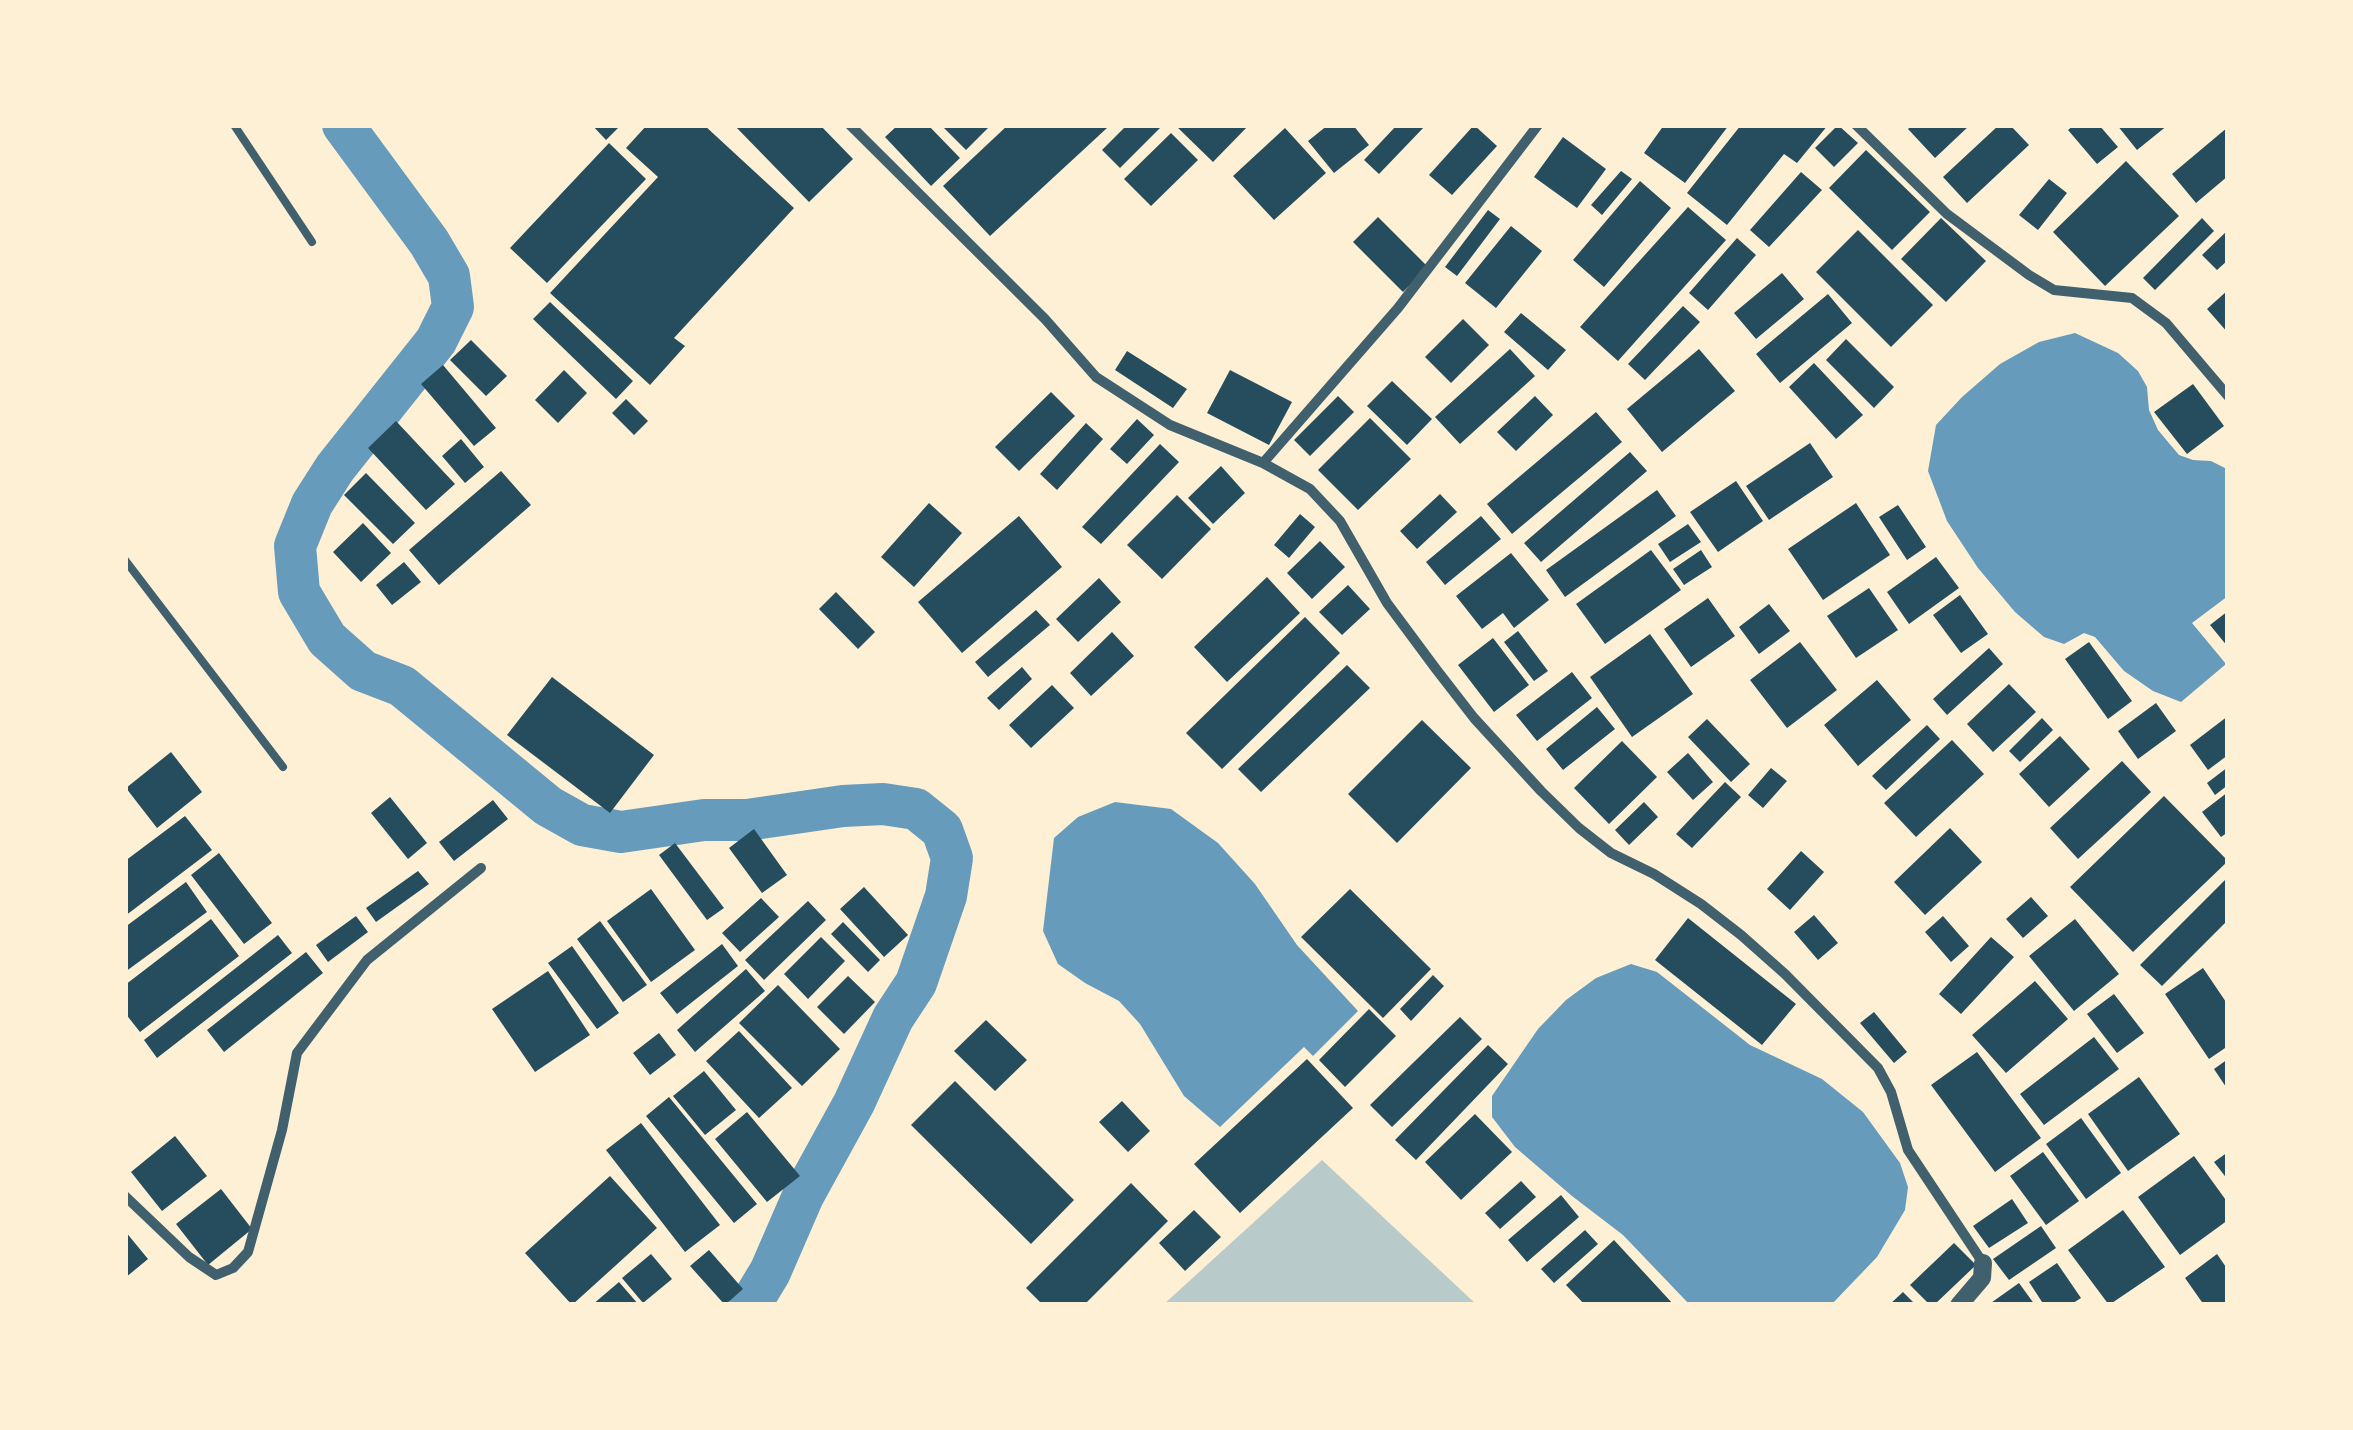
<!DOCTYPE html>
<html>
<head>
<meta charset="utf-8">
<style>
  body { margin:0 }
  #map { position:relative; width:2353px; height:1430px; overflow:hidden; background:#fdf0d5; font-family:Commissioner,sans-serif }
  canvas { display:block }
  .frame { position:absolute; inset:0; border:128px solid #fdf0d5; pointer-events:none }
</style>
</head>
<body>
<div id="map">
<canvas width="2353" height="1430"></canvas>
<div class="frame"></div>
</div>
<script>
const g = document.querySelector('canvas').getContext('2d');
g.lineJoin = 'round';
function fillPath(path, color) { g.fillStyle = color; g.fill(path, 'evenodd'); }
const poly = rows => new Path2D(rows.map(r => 'M' + r).join(''));
function trace(path, color, width, dash) { g.strokeStyle = color; g.lineWidth = width; g.lineCap = dash ? 'butt' : 'round'; g.setLineDash(dash || []); g.stroke(path); }
const green = poly([
  [1322,1160,1477,1305,1163,1305]
]);
const water = poly([
  [2075,333,2118,353,2138,371,2147,387,2149,410,2158,430,2179,455,2193,460,2211,461,2225,468,2228,474,2228,596,2192,623,2226,664,2181,702,2153,691,2124,671,2095,637,2084,633,2064,644,2044,637,2015,612,1978,568,1947,521,1928,471,1936,425,1962,397,2000,364,2039,342],
  [1115,802,1171,809,1218,843,1255,884,1297,945,1358,1011,1313,1056,1304,1047,1220,1127,1184,1096,1140,1024,1119,1001,1085,983,1058,964,1043,931,1054,838,1078,817],
  [1631,964,1657,972,1750,1045,1822,1079,1863,1112,1900,1163,1908,1187,1905,1210,1877,1257,1831,1305,1690,1305,1623,1235,1572,1196,1515,1147,1492,1117,1492,1096,1538,1029,1566,1000,1596,978]
]);
const canal = poly([
  [343,125,429,242,449,276,453,307,436,341,335,468,312,504,295,546,299,592,327,639,363,671,402,686,548,806,582,825,621,832,704,820,747,820,843,806,883,804,916,809,942,830,952,858,946,896,916,983,893,1018,854,1103,803,1196,770,1272,750,1305]
]);
const building = poly([
  [592,125,621,125,606,140],
  [647,125,704,125,794,208,674,338,685,346,650,385,550,293,658,177,626,148],
  [734,125,820,125,853,159,809,202],
  [898,125,928,125,960,158,931,186,885,137],
  [945,125,991,125,966,150,943,127],
  [1008,125,1103,125,1107,128,990,236,943,186],
  [1127,125,1157,125,1160,128,1120,168,1102,150],
  [1175,125,1249,125,1213,162],
  [1328,125,1353,125,1369,145,1334,173,1308,141],
  [1397,125,1426,125,1379,174,1364,160],
  [1474,125,1497,146,1452,195,1429,175],
  [1664,125,1729,125,1685,183,1644,153],
  [1741,125,1828,125,1797,163,1784,154,1727,225,1687,193],
  [1838,125,1858,143,1834,167,1815,148],
  [1912,125,1970,125,1935,158,1908,129],
  [1999,125,2010,125,2029,145,1967,203,1943,177],
  [2074,125,2099,125,2118,147,2097,164,2068,130],
  [2117,125,2168,125,2137,150],
  [2228,127,2228,176,2196,203,2172,174],
  [1285,128,1326,173,1274,220,1233,176],
  [1171,133,1198,160,1151,206,1124,179],
  [1563,137,1606,169,1577,208,1534,177],
  [609,143,646,179,547,283,510,248],
  [1866,150,1930,212,1892,250,1829,188],
  [2126,161,2179,216,2105,286,2053,232],
  [1621,171,1632,179,1602,215,1591,205],
  [1801,172,1822,190,1769,247,1750,230],
  [2049,179,2067,193,2038,230,2019,215],
  [1640,181,1671,208,1604,287,1573,260],
  [1688,207,1726,240,1618,361,1580,327],
  [1488,210,1500,219,1457,276,1445,267],
  [1378,217,1428,267,1403,292,1353,242],
  [1941,218,1986,261,1946,302,1901,259],
  [2202,218,2214,231,2155,290,2143,278],
  [1511,226,1542,251,1496,308,1465,283],
  [1858,230,1933,305,1891,347,1816,272],
  [2228,230,2228,260,2217,270,2202,255],
  [1737,238,1756,255,1708,310,1689,293],
  [1782,273,1804,299,1756,339,1734,313],
  [2228,290,2228,333,2207,309],
  [1828,294,1852,323,1780,383,1756,354],
  [550,302,633,381,616,399,533,319],
  [1683,306,1700,322,1645,380,1628,364],
  [1521,313,1566,350,1548,370,1504,332],
  [1463,319,1489,345,1451,383,1425,357],
  [1846,339,1894,387,1874,408,1826,360],
  [471,340,507,376,486,396,450,360],
  [1510,349,1535,376,1460,444,1435,417],
  [1699,349,1735,391,1662,452,1627,409],
  [1127,351,1187,389,1173,408,1115,370],
  [1814,363,1863,415,1836,439,1789,387],
  [443,365,496,428,474,446,421,384],
  [564,370,587,393,558,423,535,400],
  [1230,370,1292,402,1269,445,1207,413],
  [1392,381,1432,419,1407,445,1367,406],
  [2193,384,2224,426,2187,454,2154,412],
  [1051,392,1075,416,1019,471,995,447],
  [1338,396,1354,412,1310,456,1294,440],
  [1535,396,1553,415,1516,451,1497,432],
  [626,399,648,421,634,435,612,413],
  [1596,412,1622,442,1512,534,1487,504],
  [1370,418,1411,459,1358,510,1318,470],
  [1137,419,1154,435,1127,464,1110,449],
  [396,421,455,484,426,510,368,448],
  [1086,423,1103,439,1057,490,1040,474],
  [461,439,484,467,465,483,442,456],
  [1810,443,1833,477,1769,520,1746,486],
  [1160,444,1179,462,1101,544,1082,527],
  [1630,452,1647,471,1541,562,1524,543],
  [1221,466,1245,493,1213,524,1188,498],
  [501,471,531,505,439,585,409,550],
  [366,473,415,523,393,544,344,495],
  [1736,481,1763,521,1718,552,1690,512],
  [1657,490,1676,516,1565,597,1546,570],
  [1440,494,1457,512,1417,549,1400,531],
  [1177,495,1211,529,1162,579,1127,545],
  [929,503,962,533,914,587,881,557],
  [1856,503,1890,555,1823,600,1788,549],
  [1898,505,1926,547,1907,560,1879,517],
  [1300,514,1315,527,1289,558,1274,545],
  [1019,516,1062,567,962,653,918,602],
  [1481,516,1501,539,1445,585,1426,562],
  [363,523,391,553,361,582,333,552],
  [1688,524,1701,542,1670,562,1658,544],
  [1320,541,1345,567,1312,599,1287,573],
  [1651,550,1681,590,1605,644,1576,604],
  [1701,550,1712,567,1684,585,1673,569],
  [1511,553,1549,600,1514,628,1503,613,1482,629,1456,596],
  [1936,557,1959,588,1909,624,1887,592],
  [404,562,421,582,392,605,376,585],
  [1267,577,1300,613,1227,682,1194,647],
  [1099,578,1121,602,1078,642,1056,619],
  [1348,585,1370,609,1342,635,1319,612],
  [1869,588,1898,630,1856,658,1827,616],
  [836,592,875,632,858,649,819,609],
  [1960,595,1988,634,1961,653,1933,615],
  [1708,598,1735,636,1691,667,1664,629],
  [1769,604,1790,631,1759,654,1739,627],
  [1036,610,1050,625,988,677,975,662],
  [2228,611,2228,647,2210,625],
  [1305,617,1340,653,1222,769,1186,733],
  [1518,631,1548,671,1534,681,1504,642],
  [1112,632,1134,656,1091,696,1070,673],
  [1650,634,1693,694,1632,737,1590,677],
  [1493,638,1529,685,1494,712,1458,665],
  [1800,642,1837,690,1787,728,1750,680],
  [2089,642,2132,701,2108,719,2065,659],
  [1989,648,2003,664,1947,715,1933,699],
  [1347,665,1370,688,1261,792,1238,769],
  [1022,667,1032,679,999,710,987,698],
  [1572,672,1592,698,1537,741,1516,715],
  [552,677,654,755,610,813,507,735],
  [1877,680,1911,720,1858,766,1824,725],
  [2009,684,2036,712,1993,752,1967,724],
  [1052,685,1074,708,1031,748,1009,725],
  [2156,703,2176,731,2138,759,2118,731],
  [1597,707,1615,729,1563,770,1546,749],
  [2228,716,2228,755,2208,770,2190,745],
  [2042,718,2053,730,2020,762,2009,751],
  [1707,719,1750,764,1731,782,1688,737],
  [1422,720,1471,768,1397,843,1348,794],
  [1927,725,1940,739,1886,790,1872,776],
  [2060,736,2090,769,2049,807,2019,774],
  [1952,740,1984,774,1916,837,1884,803],
  [1622,741,1657,777,1609,824,1574,788],
  [171,752,202,792,157,828,126,788],
  [1688,753,1713,782,1693,800,1667,772],
  [2122,761,2151,792,2078,859,2050,828],
  [2228,767,2228,785,2215,795,2207,783],
  [1771,768,1787,781,1763,808,1748,795],
  [1725,782,1741,797,1692,848,1676,834],
  [2228,792,2228,832,2221,837,2202,812],
  [2164,796,2228,861,2133,952,2070,887],
  [390,797,427,843,408,859,371,813],
  [493,800,508,819,454,861,439,842],
  [1644,802,1658,817,1629,845,1615,830],
  [185,816,212,850,125,916,125,861],
  [1950,828,1982,862,1925,915,1894,882],
  [754,829,787,875,762,893,729,848],
  [675,843,724,908,707,920,659,855],
  [1801,851,1824,872,1790,910,1767,889],
  [219,853,272,923,244,944,191,875],
  [418,871,429,884,376,922,366,908],
  [2225,880,2228,883,2228,920,2162,986,2140,965],
  [186,882,207,912,125,972,125,927],
  [864,887,908,935,884,957,840,909],
  [651,889,695,950,651,982,607,921],
  [1350,889,1431,969,1383,1018,1301,937],
  [2031,897,2048,916,2023,938,2006,919],
  [761,898,779,917,740,952,722,933],
  [808,901,826,920,764,980,745,960],
  [1814,915,1838,943,1818,960,1794,932],
  [356,916,368,932,328,962,316,945],
  [1943,916,1969,946,1951,962,1925,932],
  [1688,918,1796,1004,1762,1045,1655,960],
  [211,919,239,956,140,1032,125,1013,125,985],
  [2075,919,2119,974,2074,1011,2029,956],
  [600,921,647,985,623,1002,577,939],
  [843,922,880,960,868,972,831,934],
  [278,935,292,953,157,1058,144,1040],
  [821,937,845,961,808,999,784,974],
  [1991,937,2014,957,1961,1014,1939,994],
  [722,944,738,966,677,1014,660,993],
  [572,946,619,1013,597,1029,548,963],
  [306,952,323,973,224,1052,207,1030],
  [2203,968,2228,1005,2228,1046,2209,1059,2165,994],
  [746,969,765,991,695,1052,677,1030],
  [548,971,590,1035,535,1072,492,1009],
  [1433,975,1444,986,1411,1021,1400,1009],
  [848,976,875,1002,844,1034,817,1007],
  [2035,981,2068,1019,2006,1073,1972,1035],
  [778,985,840,1049,802,1086,739,1023],
  [2114,994,2144,1033,2117,1053,2087,1014],
  [1369,1009,1396,1036,1345,1087,1319,1060],
  [1874,1012,1907,1052,1894,1063,1860,1023],
  [1460,1017,1482,1039,1392,1127,1370,1105],
  [986,1020,1027,1060,995,1091,954,1051],
  [739,1031,792,1088,759,1118,706,1061],
  [659,1033,676,1055,650,1075,633,1053],
  [2094,1037,2119,1069,2044,1125,2020,1094],
  [1488,1045,1508,1064,1416,1160,1395,1140],
  [1977,1052,2041,1138,1995,1172,1931,1085],
  [1307,1059,1353,1108,1240,1213,1194,1164],
  [2228,1059,2228,1090,2214,1069],
  [704,1071,736,1110,705,1135,673,1096],
  [2139,1077,2180,1134,2128,1171,2088,1114],
  [955,1081,1074,1200,1031,1244,911,1125],
  [669,1097,757,1204,734,1223,646,1116],
  [1122,1101,1150,1131,1128,1152,1099,1122],
  [747,1112,800,1176,767,1202,715,1139],
  [1475,1114,1512,1152,1461,1200,1425,1162],
  [2081,1118,2121,1173,2086,1199,2046,1144],
  [641,1123,720,1225,685,1252,606,1150],
  [175,1136,207,1176,162,1211,131,1172],
  [2043,1152,2079,1201,2046,1225,2010,1176],
  [2228,1152,2228,1180,2214,1162],
  [2194,1156,2228,1203,2228,1220,2180,1255,2138,1197],
  [610,1176,657,1228,572,1305,525,1253],
  [1521,1181,1536,1197,1500,1229,1485,1213],
  [1131,1183,1168,1221,1084,1305,1043,1305,1026,1288],
  [221,1189,252,1229,208,1265,176,1224],
  [1561,1195,1579,1217,1527,1262,1508,1240],
  [2012,1199,2028,1223,1989,1248,1973,1226],
  [1194,1210,1221,1237,1185,1271,1159,1243],
  [2123,1210,2165,1267,2109,1305,2068,1250],
  [2041,1226,2056,1248,2009,1280,1993,1259],
  [1585,1230,1598,1244,1554,1283,1541,1269],
  [125,1231,148,1259,125,1278],
  [1614,1240,1674,1305,1585,1305,1566,1285],
  [1954,1243,1976,1265,1934,1305,1930,1305,1910,1285],
  [709,1250,743,1289,725,1305,690,1266],
  [651,1254,672,1279,643,1303,622,1278],
  [2217,1254,2228,1270,2228,1305,2204,1305,2185,1278],
  [2057,1263,2081,1298,2070,1305,2044,1305,2029,1282],
  [619,1282,639,1305,592,1305],
  [2019,1283,2035,1305,1988,1305],
  [1903,1292,1916,1305,1889,1305]
]);
const service = poly([
  [234,125,312,242],
  [125,560,283,767]
]);
const minor = poly([
  [850,125,1045,319,1096,377,1170,425,1263,463,1310,489,1340,521,1387,603,1436,669,1474,718,1541,791,1579,828,1611,853,1654,874,1701,904,1741,935,1785,974,1878,1068,1891,1092,1908,1150,1983,1263],
  [1856,125,1947,214,2029,275,2054,290,2132,298,2166,323,2228,396],
  [1263,463,1398,308,1538,125],
  [125,1196,189,1257,216,1275,233,1268,248,1252,282,1130,297,1053,367,960,481,868]
]);
const tertiary = poly([
  [1959,1305,1982,1278,1983,1263]
]);
fillPath(green, '#b9caca');
fillPath(water, '#669bbc');
trace(canal, '#669bbc', 42);
fillPath(building, '#264d5e');
trace(service, '#3f606c', 8);
trace(minor, '#3f606c', 10);
trace(tertiary, '#3f606c', 18);
</script>
</body>
</html>
